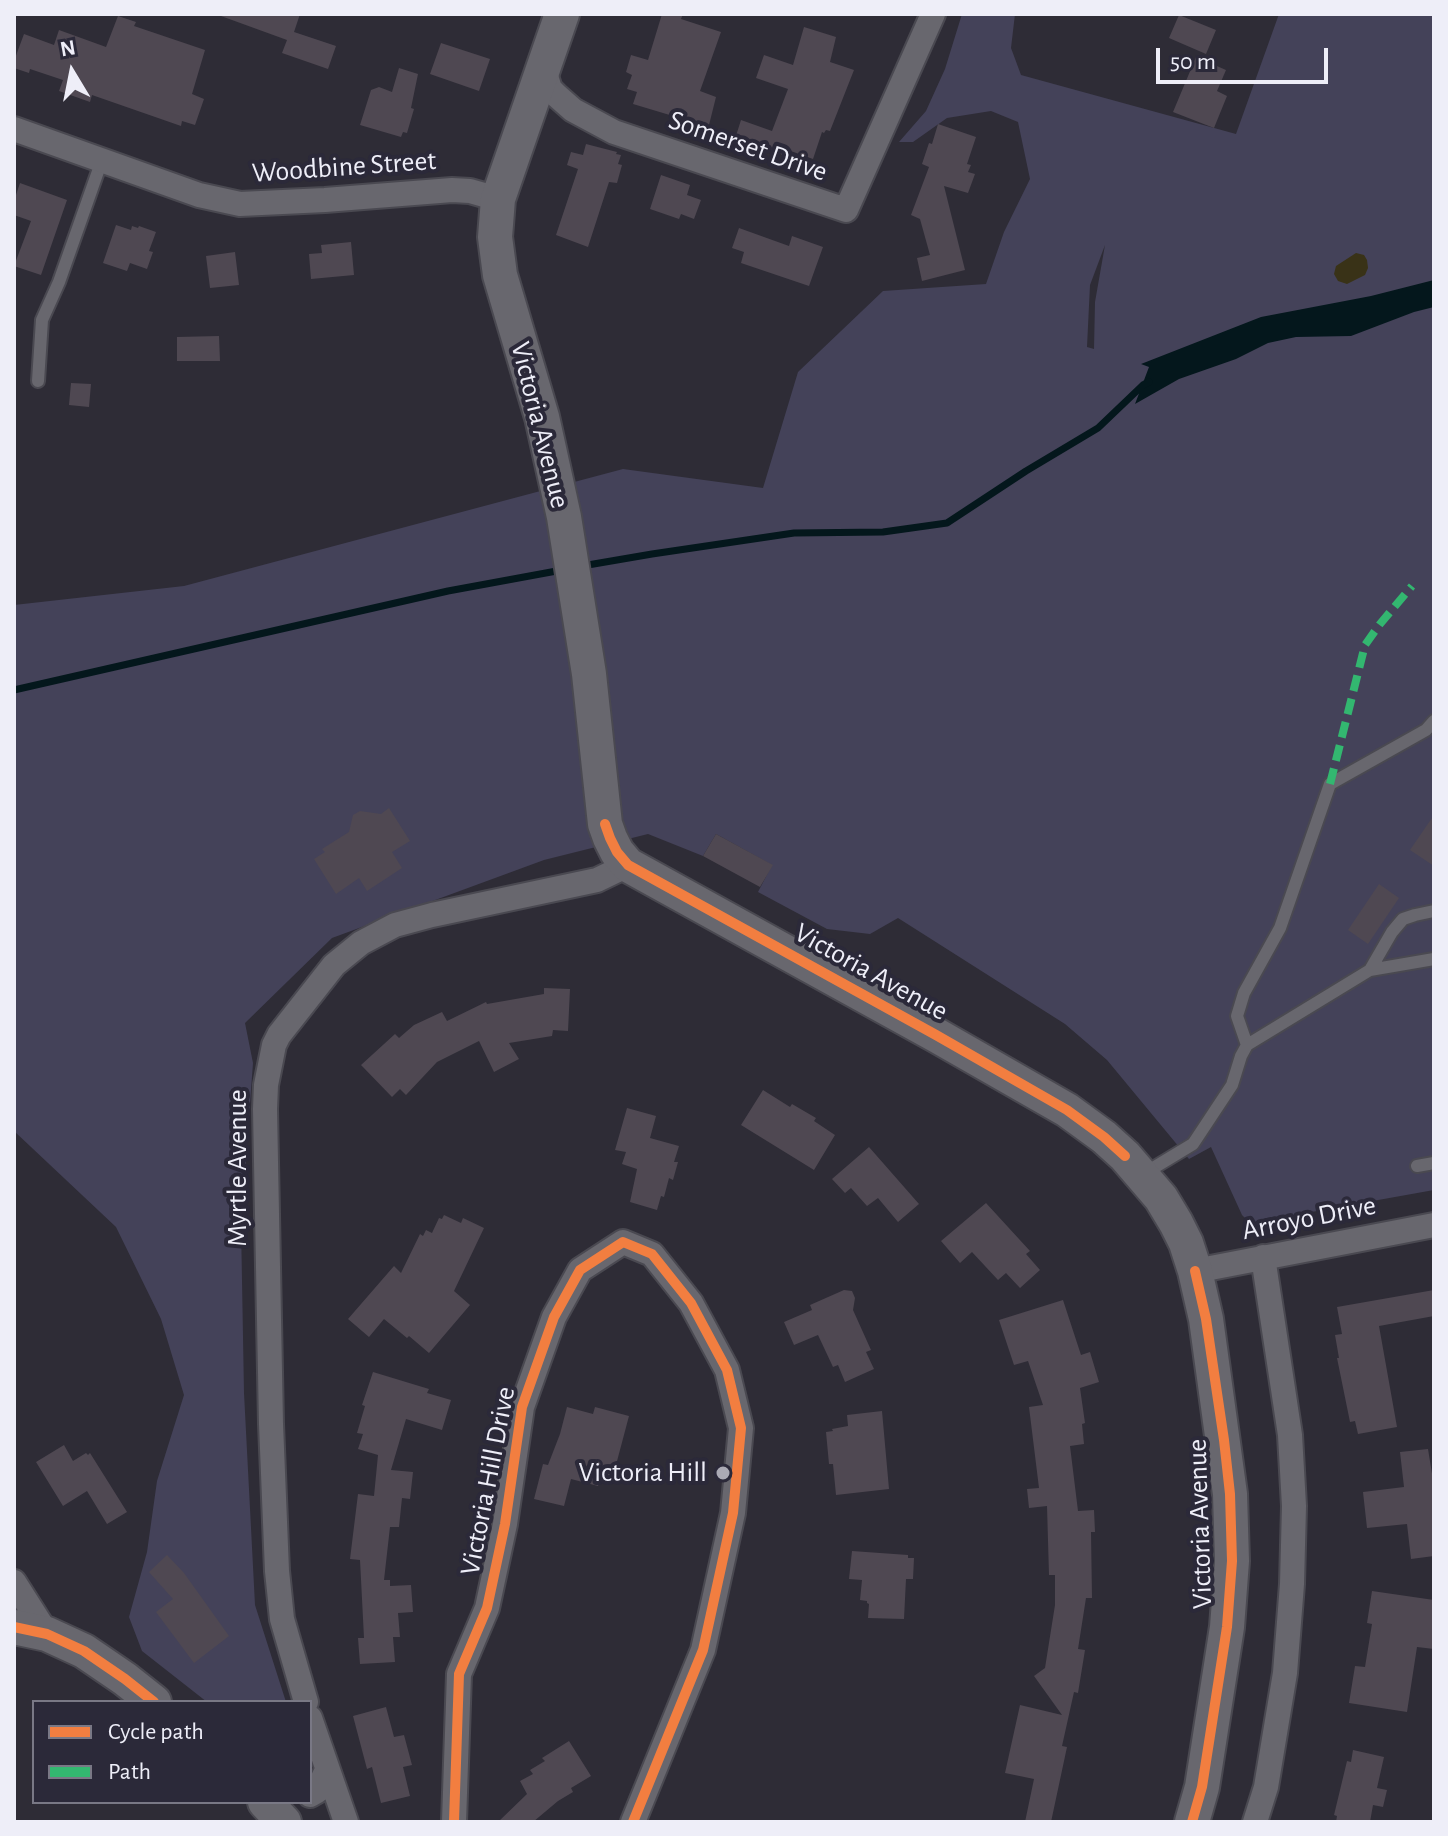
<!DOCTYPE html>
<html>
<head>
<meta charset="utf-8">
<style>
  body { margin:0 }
  #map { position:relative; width:1448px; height:1836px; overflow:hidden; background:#2e2c36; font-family:"Alegreya Sans",sans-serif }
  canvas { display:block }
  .frame { position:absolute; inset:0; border:16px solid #eeeef8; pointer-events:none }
  .legend { position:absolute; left:32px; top:1700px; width:280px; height:104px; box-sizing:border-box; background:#2b2939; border:2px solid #797885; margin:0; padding:10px 14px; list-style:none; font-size:24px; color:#eeeef8 }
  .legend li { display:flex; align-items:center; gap:16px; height:40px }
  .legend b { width:40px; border:2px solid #797885 }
  .north { position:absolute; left:32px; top:32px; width:80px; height:80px; -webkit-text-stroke:6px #2b2939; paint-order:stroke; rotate:350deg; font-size:22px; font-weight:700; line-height:32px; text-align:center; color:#eeeef8 }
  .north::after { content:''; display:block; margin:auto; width:28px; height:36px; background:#eeeef8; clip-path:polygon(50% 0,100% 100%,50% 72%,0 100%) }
  .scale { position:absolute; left:1156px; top:48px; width:172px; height:36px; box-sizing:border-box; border:4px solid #eeeef8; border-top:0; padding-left:10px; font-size:24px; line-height:28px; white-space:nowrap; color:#eeeef8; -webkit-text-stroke:6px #2b2939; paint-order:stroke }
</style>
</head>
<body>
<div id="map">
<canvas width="1448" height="1836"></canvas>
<div class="frame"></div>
<ul class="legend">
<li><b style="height:10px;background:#f27e40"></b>Cycle path</li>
<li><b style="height:10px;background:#33b770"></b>Path</li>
</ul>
<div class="north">N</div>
<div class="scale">50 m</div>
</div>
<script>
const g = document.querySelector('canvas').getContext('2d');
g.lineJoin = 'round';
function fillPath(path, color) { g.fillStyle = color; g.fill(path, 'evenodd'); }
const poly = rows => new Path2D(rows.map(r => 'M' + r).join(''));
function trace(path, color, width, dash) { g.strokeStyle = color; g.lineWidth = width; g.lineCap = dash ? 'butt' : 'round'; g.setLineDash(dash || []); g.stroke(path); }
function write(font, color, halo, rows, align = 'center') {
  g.font = font + ' "Alegreya Sans",sans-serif'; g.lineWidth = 8; g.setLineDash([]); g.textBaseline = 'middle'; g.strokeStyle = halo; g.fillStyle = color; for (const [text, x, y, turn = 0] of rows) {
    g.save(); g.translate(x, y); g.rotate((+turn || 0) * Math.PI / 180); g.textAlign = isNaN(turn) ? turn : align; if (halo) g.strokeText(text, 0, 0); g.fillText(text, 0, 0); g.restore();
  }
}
const green = poly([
  [962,14,1015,14,1011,48,1021,75,1236,134,1279,14,1434,14,1434,1190,1250,1223,1242,1215,1211,1147,1189,1159,1107,1060,1065,1024,898,918,870,934,827,929,758,892,772,865,716,834,703,856,648,834,544,860,332,938,245,1023,253,1063,241,1224,244,1393,255,1605,286,1702,207,1702,142,1651,129,1617,147,1552,157,1481,184,1395,161,1319,116,1227,14,1131,14,605,184,586,623,469,763,488,798,372,883,291,986,284,1004,232,1030,179,1018,122,991,111,947,118,913,142,899,142,926,111,945,69],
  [1105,245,1095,302,1094,349,1087,347,1090,285]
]);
const sand = poly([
  [1356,253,1364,255,1367,260,1368,268,1365,275,1347,284,1338,281,1334,274,1336,266]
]);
const water = poly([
  [1434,280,1434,307,1414,312,1351,336,1296,337,1268,343,1236,359,1179,379,1135,404,1149,367,1141,364,1261,317,1371,296]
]);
const stream = poly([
  [582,566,652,554,794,533,883,532,947,523,1026,471,1098,428,1143,385,1149,382],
  [14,690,448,591,562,570]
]);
const building = poly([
  [222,14,300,14,294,32,336,46,328,69,282,53,287,40,221,16],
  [662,14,683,14,681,19,721,32,700,91,716,97,706,137,670,124,673,116,633,104,637,92,627,89,632,75,626,72,631,55,648,60],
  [1179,15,1216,30,1206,54,1169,38],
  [118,16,136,22,134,26,205,50,192,94,204,99,195,125,182,121,181,126,92,95,90,102,59,91,63,80,30,69,29,73,14,68,14,61,24,34,54,45,59,30,106,47],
  [804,27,836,37,830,62,854,70,830,131,826,130,824,133,822,132,813,159,788,150,786,156,767,149,766,154,734,142,741,120,772,131,788,89,756,78,764,55,793,65],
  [441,43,490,59,479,91,430,74],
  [1196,57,1226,70,1217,91,1227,96,1214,128,1173,112],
  [399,68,418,74,411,108,414,109,407,133,403,132,401,137,360,125,371,90,379,87,392,92],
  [938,124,976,137,967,164,971,165,968,172,975,174,968,193,944,186,965,270,922,281,917,258,930,255,920,219,911,215,929,167,922,164,929,143,932,144],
  [586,144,617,152,616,154,621,155,618,164,622,165,617,183,609,182,588,247,556,235,578,169,567,165,571,152,583,155],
  [661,175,690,185,687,195,701,200,694,219,681,214,679,219,650,209],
  [20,183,67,200,41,275,14,266,31,221,14,215,14,201],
  [116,225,131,230,132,226,138,228,139,226,156,232,149,251,153,252,147,269,130,263,127,271,103,263],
  [739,228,789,246,792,236,823,247,809,286,741,263,744,252,732,248],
  [351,242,354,275,311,279,309,254,322,253,321,245],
  [235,252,239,285,210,288,206,256],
  [219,336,220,361,177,361,177,337],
  [71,383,91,384,89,407,69,405],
  [389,808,410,841,392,852,402,868,367,891,359,878,336,894,314,859,325,852,322,849,349,832,353,815,360,811,381,814],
  [1434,815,1434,866,1410,850],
  [716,834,773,865,760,887,703,856],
  [1379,884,1399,898,1368,944,1348,930],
  [544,988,570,989,568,1031,553,1030,552,1036,509,1043,519,1059,494,1072,479,1041,437,1062,406,1095,400,1089,392,1097,361,1065,395,1034,399,1038,414,1025,442,1012,447,1021,486,1002,487,1004,544,994],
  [763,1090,790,1107,792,1104,816,1118,814,1121,835,1135,814,1170,741,1125],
  [627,1108,656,1116,650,1138,679,1146,674,1162,678,1162,673,1180,669,1178,664,1197,661,1196,657,1210,630,1202,637,1169,622,1164,626,1152,615,1150],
  [869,1147,919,1204,898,1222,878,1198,867,1206,851,1188,845,1193,832,1179],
  [986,1203,1030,1251,1026,1254,1040,1270,1020,1288,1006,1273,998,1280,972,1252,960,1263,941,1241],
  [444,1215,461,1223,463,1218,484,1228,454,1291,470,1305,429,1353,409,1336,407,1338,384,1319,369,1337,348,1319,394,1266,401,1273,420,1234,423,1236,426,1230,432,1233,439,1218,442,1219],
  [844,1290,852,1291,855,1298,853,1310,871,1350,866,1352,874,1369,845,1382,838,1365,833,1367,818,1335,794,1345,784,1322,812,1310,810,1305],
  [1434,1290,1434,1316,1379,1326,1397,1427,1358,1434,1355,1421,1350,1422,1337,1358,1339,1358,1335,1335,1342,1334,1337,1307],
  [1063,1300,1081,1355,1090,1352,1099,1382,1080,1388,1085,1423,1082,1424,1084,1444,1070,1446,1078,1511,1094,1510,1095,1532,1091,1532,1092,1598,1086,1598,1078,1649,1085,1650,1078,1693,1074,1692,1062,1746,1067,1747,1051,1822,1025,1822,1034,1779,1005,1773,1020,1705,1062,1715,1034,1676,1045,1668,1055,1605,1055,1575,1049,1575,1047,1506,1029,1508,1027,1489,1039,1488,1029,1407,1043,1405,1028,1361,1014,1365,999,1320],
  [373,1372,429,1389,427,1393,451,1400,442,1430,406,1419,391,1470,413,1472,410,1499,402,1498,399,1527,390,1527,384,1580,390,1580,390,1586,411,1585,413,1612,398,1613,400,1637,393,1637,395,1662,360,1664,358,1638,364,1638,360,1560,350,1559,358,1494,374,1496,378,1455,358,1449,363,1434,357,1433,365,1406,362,1405],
  [567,1407,593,1414,595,1407,629,1416,612,1480,601,1477,598,1486,571,1479,564,1506,534,1499,543,1464,548,1465,560,1434],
  [882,1411,889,1489,836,1495,833,1464,829,1464,826,1432,833,1431,832,1429,848,1426,847,1415],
  [64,1445,73,1461,86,1453,88,1455,90,1453,127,1512,107,1524,87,1491,63,1506,36,1462],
  [1428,1449,1434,1486,1434,1556,1411,1559,1407,1524,1367,1528,1363,1492,1404,1487,1400,1452],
  [852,1551,908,1555,908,1558,914,1558,913,1579,906,1579,904,1619,868,1618,869,1604,867,1603,867,1601,860,1600,862,1580,849,1579],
  [167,1555,184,1573,229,1636,194,1663,156,1612,173,1599,149,1572],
  [1372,1591,1434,1600,1434,1649,1417,1647,1407,1712,1349,1703,1355,1666,1365,1667,1372,1624,1367,1623],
  [386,1707,394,1737,404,1735,412,1765,403,1767,410,1796,381,1803,372,1767,367,1769,353,1716],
  [569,1741,591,1776,571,1788,573,1792,558,1801,533,1822,498,1822,527,1794,520,1781,533,1774,530,1770,545,1761,542,1758],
  [1353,1750,1384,1757,1377,1788,1387,1790,1383,1807,1373,1805,1370,1822,1336,1822,1337,1816,1334,1815,1347,1761,1351,1762]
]);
const lane = poly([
  [38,381,42,320,59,282,102,160],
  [1370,970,1392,932,1403,919,1415,915,1434,911],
  [1247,1045,1237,1016,1244,993,1280,928,1330,784,1426,730,1434,721],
  [1417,1166,1434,1163],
  [1145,1173,1193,1144,1232,1085,1241,1056,1247,1045,1370,970,1434,959]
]);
const street = poly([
  [543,67,550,89,556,95,573,110,614,132,846,210,933,14],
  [14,129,199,195,240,204,325,200,452,190,470,191,498,199],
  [1195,1271,1434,1225],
  [14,1582,47,1634],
  [306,1702,282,1619,277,1571,271,1424,265,1109,266,1085,274,1045,279,1035,334,965,361,943,395,925,432,915,597,880,628,865],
  [310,1718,346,1822],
  [310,1795,317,1791,327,1770],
  [454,1822,459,1674,487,1608,505,1524,522,1407,554,1317,580,1270,623,1242,652,1254,691,1303,727,1370,741,1428,733,1513,703,1650,633,1822],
  [1255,1822,1266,1787,1285,1673,1292,1584,1294,1506,1290,1435,1263,1257]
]);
const secondary = poly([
  [562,14,498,199,495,237,500,275,542,417,564,517,589,674,605,824,610,838,617,852,628,865,936,1035,1067,1110,1104,1137,1125,1156,1161,1198,1176,1223,1186,1243,1195,1271,1206,1319,1230,1494,1232,1561,1227,1627,1202,1787,1192,1822],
  [14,1627,47,1634,84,1651,125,1679,154,1702],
  [265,1802,284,1822]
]);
const quiet = poly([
  [1330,784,1365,645,1380,624,1412,586]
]);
const cycleway = poly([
  [605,824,610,838,617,852,628,865,936,1035,1067,1110,1104,1137,1125,1156],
  [14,1627,47,1634,84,1651,125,1679,154,1702],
  [454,1822,459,1674,487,1608,505,1524,522,1407,554,1317,580,1270,623,1242,652,1254,691,1303,727,1370,741,1428,733,1513,703,1650,633,1822],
  [1192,1822,1202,1787,1227,1627,1232,1561,1230,1494,1224,1440,1206,1319,1195,1271]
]);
const markers = [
  [723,1473,8,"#abaab4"]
];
const streetNames = [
  ["Somerset Drive",748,146,19],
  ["Woodbine Street",344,167,-4],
  ["Victoria Avenue",540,425,76],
  ["Victoria Avenue",871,972,29],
  ["Myrtle Avenue",238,1168,-90],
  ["Arroyo Drive",1309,1218,-11],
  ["Victoria Hill Drive",488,1481,-79],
  ["Victoria Avenue",1200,1524,-92]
];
const poiNames = [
  ["Victoria Hill",707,1473]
];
fillPath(green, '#444259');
fillPath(sand, '#393217');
fillPath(water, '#04171c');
trace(stream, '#04171c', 7);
fillPath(building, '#4f4852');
trace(lane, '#4a4951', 16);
trace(street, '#4a4951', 28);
trace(secondary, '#4a4951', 38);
trace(lane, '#68676e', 12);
trace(street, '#68676e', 24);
trace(secondary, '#68676e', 34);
trace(quiet, '#33b770', 8, [16, 8]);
trace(cycleway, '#f27e40', 10);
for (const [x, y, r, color] of markers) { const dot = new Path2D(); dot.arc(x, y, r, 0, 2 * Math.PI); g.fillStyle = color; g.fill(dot); trace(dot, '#2b2939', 3); }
write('28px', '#eeeef8', '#2b2939', streetNames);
write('28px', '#eeeef8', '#2b2939', poiNames, 'right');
</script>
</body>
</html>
